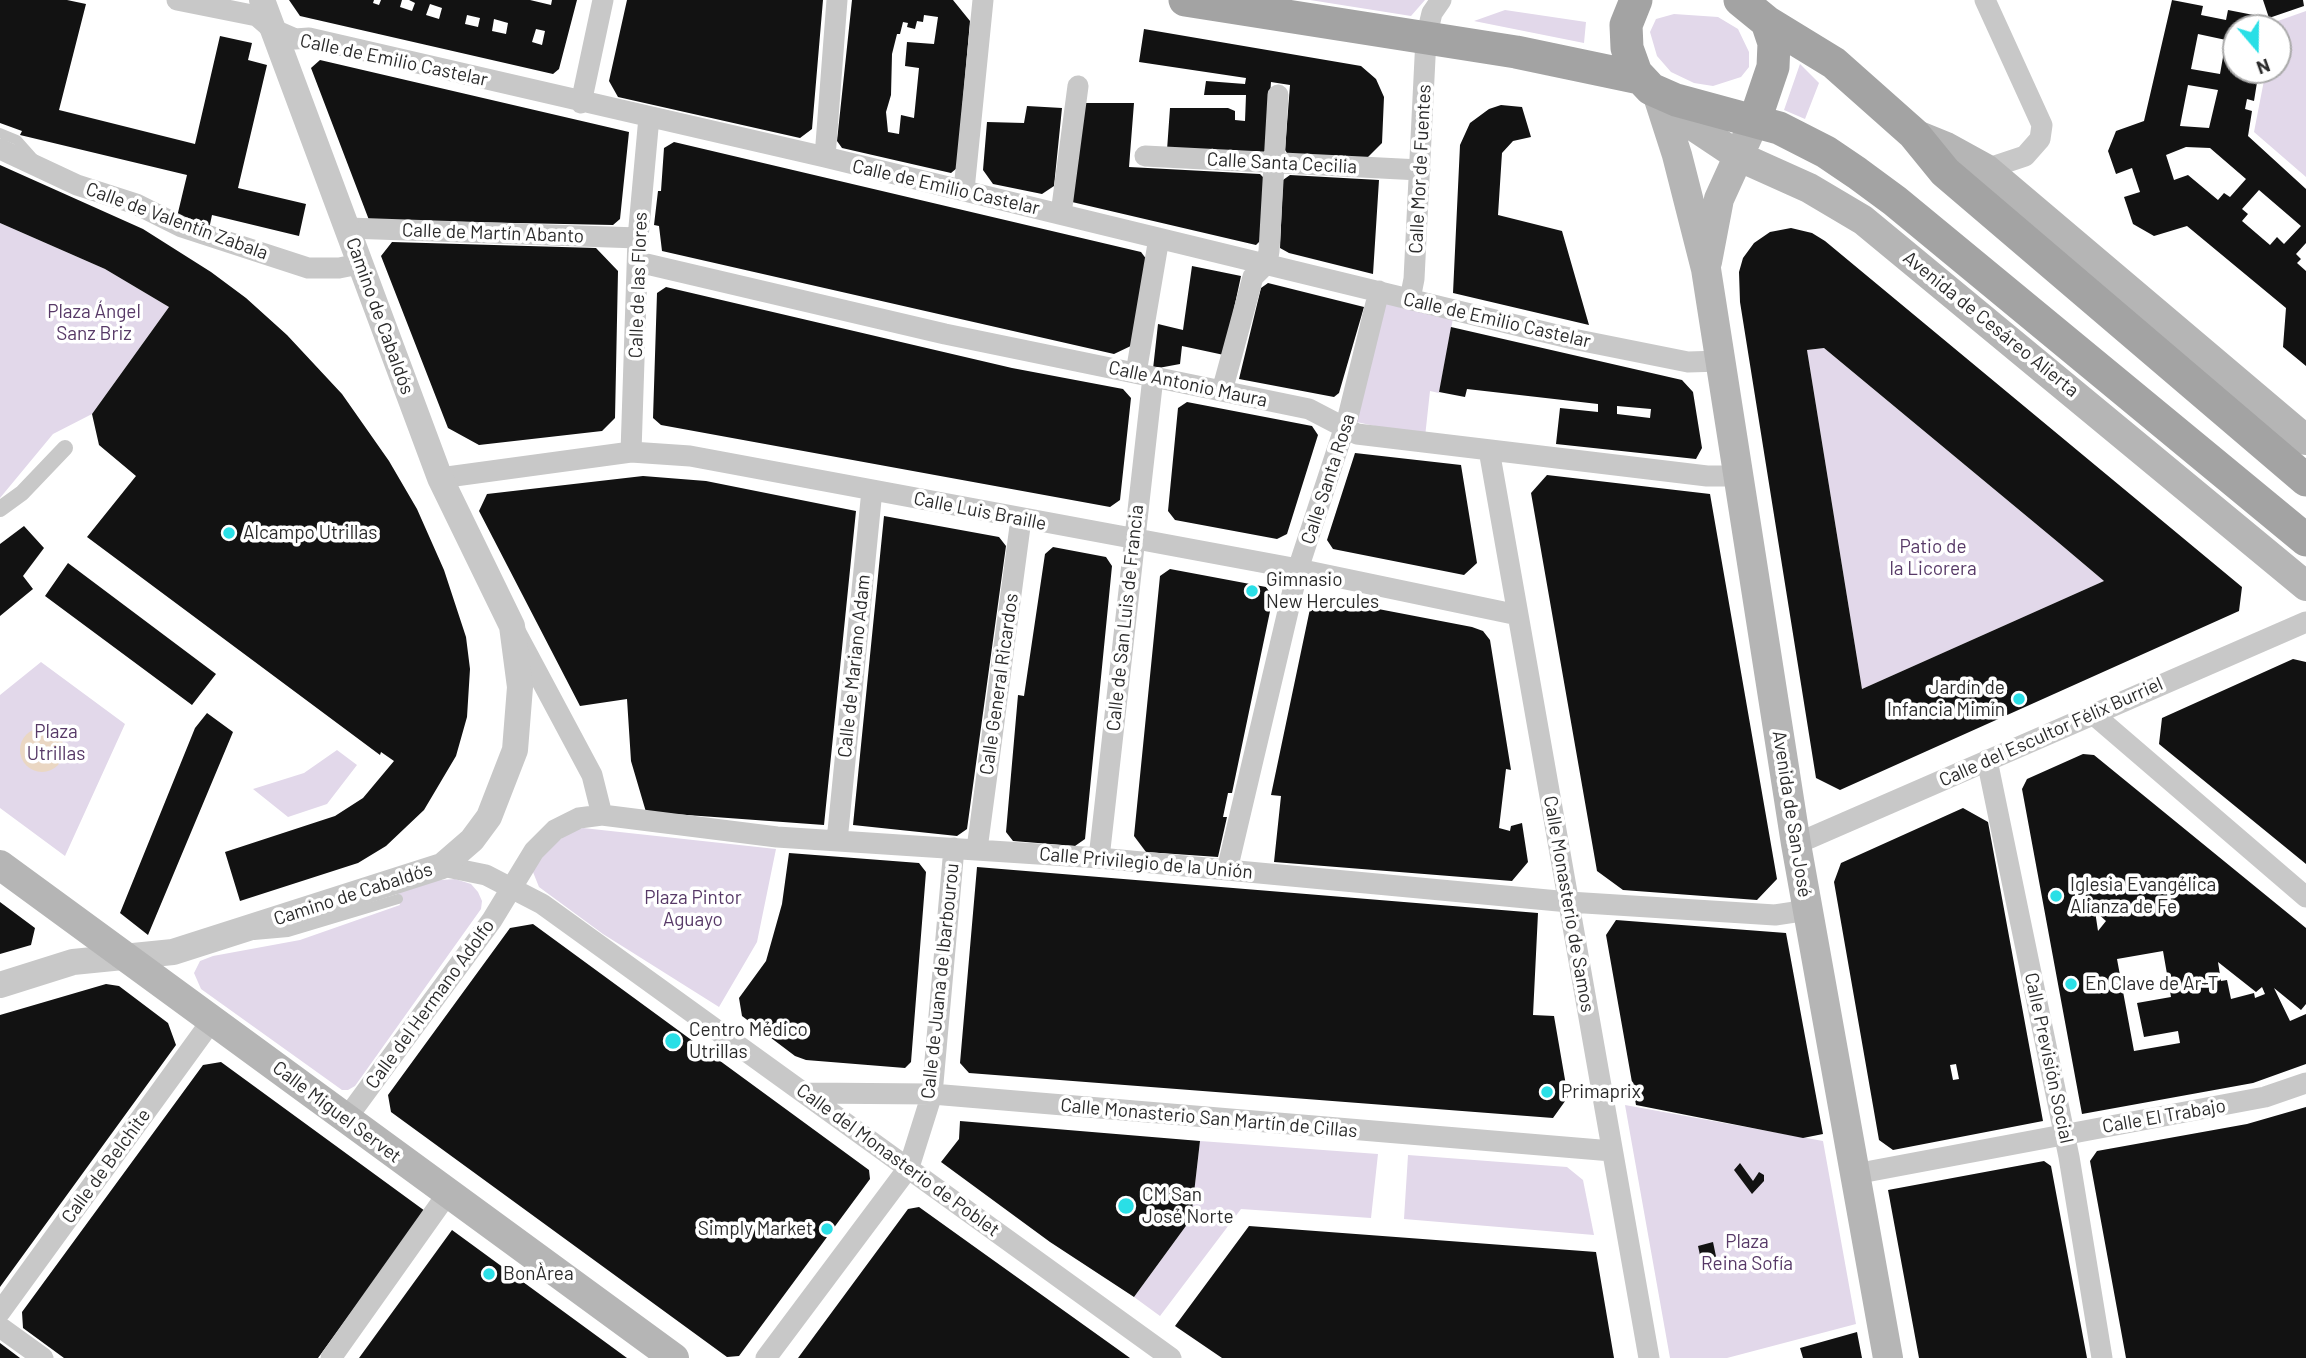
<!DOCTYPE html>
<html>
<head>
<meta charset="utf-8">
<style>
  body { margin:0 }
  #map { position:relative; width:2306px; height:1358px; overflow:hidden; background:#fff; font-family:Barlow,sans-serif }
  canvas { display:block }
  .north { position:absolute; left:2222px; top:14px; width:70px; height:70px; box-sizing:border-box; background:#fff; border:2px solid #aaa; border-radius:50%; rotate:160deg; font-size:19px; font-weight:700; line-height:28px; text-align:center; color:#2b2b2b }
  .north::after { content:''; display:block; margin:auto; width:24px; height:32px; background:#2adfe6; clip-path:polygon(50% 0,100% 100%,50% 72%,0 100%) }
</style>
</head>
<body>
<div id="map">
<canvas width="2306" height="1358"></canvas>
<div class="north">N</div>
</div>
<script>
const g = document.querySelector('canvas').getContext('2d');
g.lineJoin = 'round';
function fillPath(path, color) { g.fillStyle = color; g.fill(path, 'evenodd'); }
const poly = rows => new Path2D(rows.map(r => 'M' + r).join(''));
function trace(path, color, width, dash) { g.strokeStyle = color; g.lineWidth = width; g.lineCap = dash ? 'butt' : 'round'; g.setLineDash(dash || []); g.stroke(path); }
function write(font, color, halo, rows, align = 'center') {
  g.font = font + ' Barlow,sans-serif'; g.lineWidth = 7; g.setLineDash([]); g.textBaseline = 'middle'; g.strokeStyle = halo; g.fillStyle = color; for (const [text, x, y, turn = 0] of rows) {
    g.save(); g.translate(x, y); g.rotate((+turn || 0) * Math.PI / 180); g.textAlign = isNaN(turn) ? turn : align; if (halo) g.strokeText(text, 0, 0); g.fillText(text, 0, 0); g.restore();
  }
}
const green = poly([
  [1310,0,1425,0,1411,16],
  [1505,10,1586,22,1584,43,1474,21],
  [2306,11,2306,177,2254,132,2266,70,2278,70,2278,28,2274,28,2275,22],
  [1674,14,1718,17,1738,29,1749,52,1749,67,1741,77,1713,86,1694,83,1671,72,1657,56,1650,32,1656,19],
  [1800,64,1819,83,1805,119,1784,110],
  [0,223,105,269,169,307,92,414,53,434,0,498],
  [1385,301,1454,313,1439,393,1430,391,1425,437,1352,421],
  [1824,348,2059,543,2104,581,1862,689,1807,350],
  [41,662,125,724,65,856,0,808,0,695],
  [337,750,357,765,327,804,288,817,253,789,304,773],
  [583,828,776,849,757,942,719,1007,603,934,539,887,533,872,537,856,573,830],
  [455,879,471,884,478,892,482,901,481,909,355,1086,348,1090,342,1090,201,989,194,973,200,961,213,956,300,940,400,905,396,892,426,881],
  [1625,1105,1823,1141,1856,1324,1727,1358,1670,1358],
  [1200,1141,1378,1154,1371,1218,1241,1209,1160,1316,1134,1297,1191,1219],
  [1408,1155,1567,1167,1583,1180,1594,1235,1404,1219]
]);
const water = poly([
  '20 750a22 22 0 1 1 44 0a22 22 0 1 1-44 0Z'
]);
const building = poly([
  [0,0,67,0,86,4,59,110,195,144,220,36,252,43,248,60,267,65,238,188,306,204,299,236,212,215,209,229,176,221,187,175,20,135,22,131,0,123],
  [289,0,374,0,373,3,379,5,381,0,402,0,400,7,412,11,415,3,409,0,530,0,551,5,552,0,577,0,559,69,553,74,300,16],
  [430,4,442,8,439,19,426,15],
  [467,15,480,18,478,27,465,24],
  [494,19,508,23,506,34,492,31],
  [536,29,545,31,542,45,532,42],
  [627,0,823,0,812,129,800,138,618,97,609,81],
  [852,0,953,0,970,21,957,168,951,173,842,148,837,141],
  [924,15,938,17,934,44,907,42,905,66,919,68,914,118,901,115,899,134,888,132,886,112,891,95,892,54,897,34,900,34,903,22,908,23,907,27,915,29,917,21,923,22],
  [2172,0,2203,6,2201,15,2226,20,2228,10,2269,18,2263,0,2303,0,2304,6,2269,18,2267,28,2236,28,2236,70,2259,70,2254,101,2247,99,2245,109,2252,111,2248,136,2306,189,2306,243,2296,254,2301,259,2297,263,2306,271,2306,366,2283,347,2286,308,2187,226,2154,236,2133,224,2124,197,2140,192,2132,168,2116,174,2108,151,2116,131,2144,121],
  [2198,34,2226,40,2220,74,2191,69],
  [2188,85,2218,90,2209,128,2180,126],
  [2186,147,2210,148,2246,179,2230,197,2224,193,2218,200,2188,175,2174,180,2166,155],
  [2259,190,2301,226,2284,244,2277,237,2270,245,2242,221,2248,214,2242,209],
  [1144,29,1361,66,1376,79,1384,97,1382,143,1365,160,1289,156,1285,150,1290,85,1271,82,1266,150,1261,154,1167,150,1170,108,1228,108,1235,111,1235,120,1245,121,1246,95,1204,95,1206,81,1245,84,1246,78,1139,62],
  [320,60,629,132,620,219,613,225,369,220,311,68],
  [1082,103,1134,103,1129,167,1260,174,1265,179,1260,241,1256,245,1072,202],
  [1501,105,1522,107,1531,137,1513,141,1502,153,1498,215,1562,231,1589,325,1453,293,1460,145,1470,123,1489,109],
  [1027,106,1062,108,1054,186,1042,194,993,184,983,170,987,122,1024,123],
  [674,142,1141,252,1147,260,1135,344,1114,354,662,251,659,226,654,225,658,191,661,191,664,148],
  [0,165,143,229,211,272,246,298,287,335,342,394,389,461,417,509,444,570,466,637,470,669,467,717,456,756,424,810,386,846,358,863,240,901,225,852,335,816,363,798,394,761,381,752,380,755,87,537,136,476,99,445,92,414,169,307,105,269,0,223],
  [1290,175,1379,180,1373,274,1289,253,1280,248,1283,180],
  [1791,228,1812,233,1825,241,2242,587,2239,611,1840,790,1816,778,1740,302,1739,272,1743,258,1754,243,1770,232],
  [1824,348,2059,543,2104,581,1862,689,1807,350],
  [392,242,596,248,618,271,615,418,602,431,479,445,448,428,381,256],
  [1192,266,1241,276,1224,355,1182,346,1180,364,1153,369,1158,324,1183,330],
  [1268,283,1364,307,1339,393,1334,397,1239,379,1261,288],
  [666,287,1012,368,1123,389,1131,398,1120,500,1110,507,661,425,653,418,657,293],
  [1451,327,1682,380,1693,392,1702,448,1696,459,1556,444,1560,408,1598,412,1598,404,1467,389,1465,397,1439,392],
  [1617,406,1651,409,1650,418,1617,414],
  [1187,402,1312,426,1318,435,1287,534,1277,539,1175,520,1168,511,1178,408],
  [1355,453,1461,465,1477,563,1464,575,1333,549,1327,540],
  [1547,475,1710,494,1777,879,1757,900,1623,890,1597,871,1531,493],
  [643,476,706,481,856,511,824,825,646,812,631,761,627,699,580,706,479,511,487,494],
  [884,516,999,537,1006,546,967,829,957,836,853,825],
  [24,526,44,548,23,576,33,589,0,616,0,544],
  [1053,547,1106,557,1112,566,1085,839,1075,846,1013,841,1006,832,1018,695,1024,696,1045,554],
  [68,563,216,674,192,705,45,596],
  [1170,569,1266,587,1273,597,1232,793,1228,793,1223,817,1227,817,1218,857,1146,852,1134,836,1160,576],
  [1321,598,1472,627,1483,631,1490,640,1511,770,1506,769,1499,828,1510,831,1511,826,1522,823,1528,862,1512,881,1274,862,1281,796,1271,795,1311,604],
  [2293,659,2306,662,2306,864,2159,744,2162,718],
  [207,713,233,732,148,935,120,913,195,728],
  [2083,754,2094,755,2306,928,2306,1004,2301,1010,2274,988,2290,1021,2306,1014,2306,1064,2253,1083,2082,1114,2022,789,2027,779],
  [2112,874,2128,888,2116,896,2109,879],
  [2095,911,2106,921,2098,931],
  [2163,951,2171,997,2137,1003,2144,1037,2178,1031,2180,1043,2134,1051,2117,959],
  [2218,962,2256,992,2262,987,2265,994,2255,998,2254,993,2231,999,2227,980,2221,981],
  [1963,808,1988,822,2043,1121,1893,1150,1879,1140,1834,882,1841,863],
  [1956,1064,1959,1079,1953,1080,1950,1065],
  [789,853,919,863,926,872,911,1062,905,1068,806,1060,795,1056,742,1016,739,998,766,961,782,904],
  [977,867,1538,913,1533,1015,1554,1016,1568,1097,1553,1118,969,1073,960,1063],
  [0,902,35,928,31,945,0,954],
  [1616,920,1786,933,1823,1134,1803,1138,1636,1105,1606,935],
  [533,924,869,1170,870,1179,739,1356,727,1357,391,1112,388,1095,510,928],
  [106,984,119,986,168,1023,176,1045,0,1287,0,1015],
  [221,1062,425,1211,318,1358,64,1358,23,1328,22,1312,203,1065],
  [2306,1107,2306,1358,2126,1358,2090,1161,2097,1151,2247,1124],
  [960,1121,1200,1141,1191,1219,1134,1297,1050,1242,941,1162,959,1139],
  [2044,1161,2051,1166,2087,1358,1919,1358,1888,1190],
  [1740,1163,1753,1181,1759,1172,1764,1175,1764,1181,1752,1194,1734,1170],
  [919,1207,972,1245,1130,1358,798,1358,908,1209],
  [1249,1226,1596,1252,1614,1358,1222,1358,1175,1326],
  [452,1230,627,1358,359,1358],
  [1713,1242,1718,1266,1703,1269,1698,1246],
  [1857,1332,1862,1358,1803,1358,1800,1348],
  [0,1343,20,1358,0,1358]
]);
const service = poly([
  [0,133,17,140,33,158],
  [254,935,288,932,398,899]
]);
const pedestrian = poly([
  [0,509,22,493,65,448]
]);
const minor = poly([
  [177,0,257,16,272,29,295,39,309,38,825,157,1573,339,1688,362,1721,361],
  [1985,0,2042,125,2040,139,2025,156,1986,169],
  [581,103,603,0],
  [0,149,77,185,136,204,182,227,308,268,339,268,359,264],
  [1145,156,1420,170],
  [825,157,837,0],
  [964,190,983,0],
  [1061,214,1078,86],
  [348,228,638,238],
  [638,262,945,334,1309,409,1357,434,1707,476,1739,476],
  [1410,299,1414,279,1426,38,1432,13,1441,0],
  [1136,373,1159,238],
  [1222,391,1253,277,1267,263,1269,251,1278,95],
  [1489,450,1649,1358],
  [631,452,638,238,649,117],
  [440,478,631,452,690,456,1298,569,1518,615],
  [515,631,592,775,602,815],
  [2093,714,2306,897],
  [1987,760,2069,1157,2102,1358],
  [837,841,872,490],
  [1796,844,2306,622],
  [977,849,1021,519],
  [1099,858,1153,377],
  [442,866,486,875,542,904,1171,1358],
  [1227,870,1298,569,1348,417,1379,291],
  [806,1093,932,1094,1612,1151],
  [346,1119,492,920,534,851,555,830,579,818,602,815,777,837,1099,858,1569,902,1775,915,1795,912,1807,901],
  [1855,1174,2265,1097,2306,1083],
  [0,1312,213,1019],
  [0,1327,43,1358],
  [331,1358,448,1193],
  [766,1358,909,1167,932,1094,954,848]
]);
const tertiary = poly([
  [0,985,73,962,173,952,442,866,472,840,489,817,515,750,520,687,512,626,440,478,262,0]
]);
const secondary = poly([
  [1657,93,1677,155,1706,269,1796,844,1888,1358],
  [1660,96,1683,119,1740,157,1809,188,1863,220,2306,586],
  [1914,134,1946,147,1986,169,2306,440],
  [1707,262,1719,199,1755,120],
  [0,865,674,1358]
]);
const primary = poly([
  [1185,0,1516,52,1640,78],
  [1636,0,1626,25,1627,48,1636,73,1651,89,1676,100,1779,128,1826,152,1857,173,1895,201,2306,540],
  [1740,0,1767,22,1834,63,1914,134,1945,172,2306,480],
  [1755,120,1773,67,1774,43,1767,22]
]);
const markers = [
  [229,533,7,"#2adfe6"],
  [1252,591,7,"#2adfe6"],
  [2019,699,7,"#2adfe6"],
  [2056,896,7,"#2adfe6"],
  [2071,984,7,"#2adfe6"],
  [673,1041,9,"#2adfe6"],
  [1547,1092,7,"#2adfe6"],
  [1126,1206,9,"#2adfe6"],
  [827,1229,7,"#2adfe6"],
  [489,1274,7,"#2adfe6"]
];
const streetNames = [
  ["Calle de Emilio Castelar",394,60,12],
  ["Calle Santa Cecilia",1282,163,3],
  ["Calle Mor de Fuentes",1420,169,-87],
  ["Calle de Emilio Castelar",946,187,13],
  ["Calle de Valentín Zabala",177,221,20],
  ["Calle de Martín Abanto",493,233,2],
  ["Calle de las Flores",638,285,-88],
  ["Camino de Cabaldós",380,316,70],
  ["Calle de Emilio Castelar",1497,320,13],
  ["Avenida de Cesáreo Alierta",1991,324,39],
  ["Calle Antonio Maura",1188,384,12],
  ["Calle Santa Rosa",1328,479,-72],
  ["Calle Luis Braille",980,511,11],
  ["Calle de San Luis de Francia",1125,618,-84],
  ["Calle de Mariano Adam",854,666,-84],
  ["Calle General Ricardos",999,684,-82],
  ["Calle del Escultor Félix Burriel",2051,732,-24],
  ["Avenida de San José",1792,814,81],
  ["Calle Privilegio de la Unión",1146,863,5],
  ["Camino de Cabaldós",353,894,-18],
  ["Calle Monasterio de Samos",1569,904,80],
  ["Calle de Juana de Ibarbourou",940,981,-84],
  ["Calle del Hermano Adolfo",430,1004,-54],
  ["Calle Previsión Social",2049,1058,78],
  ["Calle Miguel Servet",337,1112,37],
  ["Calle El Trabajo",2164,1116,-10],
  ["Calle Monasterio San Martín de Cillas",1209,1118,5],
  ["Calle del Monasterio de Poblet",898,1160,36],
  ["Calle de Belchite",106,1166,-54]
];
const parkNames = [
  ["Plaza Ángel",94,312],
  ["Sanz Briz",94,334],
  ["Patio de",1933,547],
  ["la Licorera",1933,569],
  ["Plaza",56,732],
  ["Utrillas",56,754],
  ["Plaza Pintor",693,898],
  ["Aguayo",693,920],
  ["Plaza",1747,1242],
  ["Reina Sofía",1747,1264]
];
const poiNames = [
  ["Alcampo Utrillas",243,533],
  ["Gimnasio",1266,580],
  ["New Hercules",1266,602],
  ["Jardín de",2005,688,"right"],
  ["Infancia Mimín",2005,710,"right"],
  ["Iglesia Evangélica",2070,885],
  ["Alianza de Fe",2070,907],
  ["En Clave de Ar-T",2085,984],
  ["Centro Médico",689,1030],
  ["Utrillas",689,1052],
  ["Primaprix",1561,1092],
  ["CM San",1142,1195],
  ["José Norte",1142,1217],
  ["Simply Market",813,1229,"right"],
  ["BonÀrea",503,1274]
];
fillPath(green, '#e2d8ea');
fillPath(water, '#ead7c3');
fillPath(building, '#121212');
trace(service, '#c8c8c8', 10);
trace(pedestrian, '#c8c8c8', 16);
trace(minor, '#c8c8c8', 21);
trace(tertiary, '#c8c8c8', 26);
trace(secondary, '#b5b5b5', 30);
trace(primary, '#a3a3a3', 33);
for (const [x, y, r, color] of markers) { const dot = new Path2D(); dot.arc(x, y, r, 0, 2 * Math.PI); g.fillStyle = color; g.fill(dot); trace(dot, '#fff', 2.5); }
write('19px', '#2b2b2b', '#fff', streetNames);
write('19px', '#573967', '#fff', parkNames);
write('19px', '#2b2b2b', '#fff', poiNames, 'left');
</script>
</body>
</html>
